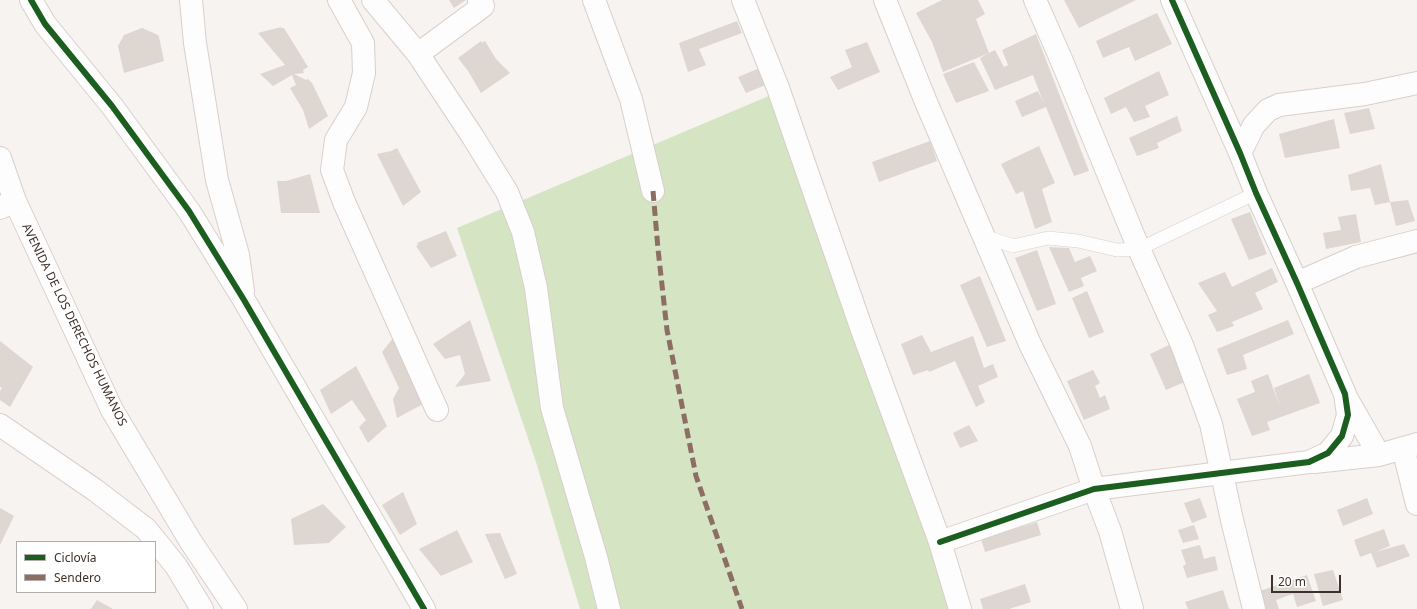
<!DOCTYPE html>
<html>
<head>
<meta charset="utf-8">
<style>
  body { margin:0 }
  #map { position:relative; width:1417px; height:609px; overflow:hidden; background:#f7f3f1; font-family:"Noto Sans",sans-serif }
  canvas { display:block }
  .legend { position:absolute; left:16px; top:541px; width:140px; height:52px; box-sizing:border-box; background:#fff; border:1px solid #b2acaa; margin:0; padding:5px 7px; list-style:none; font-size:12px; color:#3e302a }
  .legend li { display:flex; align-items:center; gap:8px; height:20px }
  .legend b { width:20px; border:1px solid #b2acaa }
  .scale { position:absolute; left:1271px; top:575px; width:70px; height:18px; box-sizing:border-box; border:2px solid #3e302a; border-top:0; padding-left:5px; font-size:12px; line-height:14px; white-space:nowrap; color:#3e302a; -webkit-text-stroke:3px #fff; paint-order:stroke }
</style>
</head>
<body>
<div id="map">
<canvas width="1417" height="609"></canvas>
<ul class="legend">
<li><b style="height:5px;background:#1b5e20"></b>Ciclovía</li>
<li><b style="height:5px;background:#8d6e63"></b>Sendero</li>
</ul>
<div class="scale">20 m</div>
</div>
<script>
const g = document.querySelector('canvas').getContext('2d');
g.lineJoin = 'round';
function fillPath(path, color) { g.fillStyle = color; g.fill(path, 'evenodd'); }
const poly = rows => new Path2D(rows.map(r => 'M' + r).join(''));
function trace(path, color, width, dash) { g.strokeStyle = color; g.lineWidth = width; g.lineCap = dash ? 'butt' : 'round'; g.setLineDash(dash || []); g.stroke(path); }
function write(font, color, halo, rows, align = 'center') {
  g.font = font + ' "Noto Sans",sans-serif'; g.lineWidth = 4; g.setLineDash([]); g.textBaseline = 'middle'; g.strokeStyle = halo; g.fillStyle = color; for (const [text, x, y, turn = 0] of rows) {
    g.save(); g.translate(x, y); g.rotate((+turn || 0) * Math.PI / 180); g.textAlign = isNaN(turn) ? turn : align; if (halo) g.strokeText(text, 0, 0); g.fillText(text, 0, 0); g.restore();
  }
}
const green = poly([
  [771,95,937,545,950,609,580,609,536,462,457,228]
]);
const building = poly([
  [449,0,466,0,454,8],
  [942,0,978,0,985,14,976,19,989,53,995,50,1004,67,1008,65,1002,50,1036,34,1089,171,1074,176,1046,107,1022,117,1015,101,1038,91,1044,104,1033,75,995,90,980,58,989,53,943,72,932,42,916,13],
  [1064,0,1136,0,1079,28],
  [1157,13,1172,44,1135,61,1129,47,1103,58,1096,41],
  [737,21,742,33,699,49,706,65,688,72,679,43],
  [281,27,281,28,284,28,308,67,303,70,304,73,294,74,306,80,308,79,312,83,328,116,309,129,303,110,290,88,296,85,292,75,273,86,260,74,285,65,258,33],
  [142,28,158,35,159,37,164,61,124,73,118,46,124,35],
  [481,41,482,43,485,41,496,59,510,73,481,93,468,71,458,58],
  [867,42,880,72,838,90,830,77,852,67,845,50],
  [974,62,989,91,956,103,943,74],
  [760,68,768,84,746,93,738,77],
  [1159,71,1169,95,1145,106,1150,117,1134,122,1126,107,1111,114,1104,98],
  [1369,108,1375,129,1350,134,1344,113],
  [1177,116,1182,131,1157,143,1159,148,1137,156,1129,138],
  [1334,119,1340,148,1285,158,1279,134],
  [930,141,937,161,879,182,872,162],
  [1039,146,1055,183,1042,189,1052,222,1035,229,1023,191,1016,194,1001,164],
  [397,148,421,192,403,206,377,154,391,151],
  [1381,164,1390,202,1375,205,1370,188,1351,191,1348,175],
  [310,174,320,213,281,213,277,181,286,181],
  [1408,200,1415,221,1396,226,1390,202],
  [1250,212,1267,254,1249,260,1231,219],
  [1356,214,1361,242,1326,249,1323,233,1341,230,1338,217],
  [446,231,457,256,431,268,416,246,418,245,417,243],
  [1049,247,1069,248,1075,262,1090,256,1097,271,1081,278,1084,286,1069,292],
  [1037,250,1056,304,1037,311,1015,258],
  [1272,268,1278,282,1255,293,1263,309,1232,322,1234,326,1217,332,1208,315,1217,311,1198,283,1225,272,1232,287],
  [980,276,1006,341,987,347,960,285],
  [1087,291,1104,332,1089,338,1072,298],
  [470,320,491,381,455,387,465,374,460,355,445,359,433,344],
  [1288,320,1294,334,1243,355,1247,369,1227,375,1217,349],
  [922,335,931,352,973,336,984,368,993,364,998,377,978,386,985,402,976,407,955,361,929,372,928,370,913,375,901,344],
  [393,338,425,403,397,418,393,399,399,388,382,352],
  [0,341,33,367,10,407,0,400,0,391,2,388,0,387],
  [1171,344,1187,381,1166,390,1150,354],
  [356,366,387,426,368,443,359,427,366,420,352,400,331,414,320,390],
  [1093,370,1100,383,1095,386,1100,398,1105,395,1110,409,1084,420,1067,381],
  [1268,374,1280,407,1274,388,1309,374,1320,403,1267,422,1270,430,1252,436,1237,399,1255,392,1251,381],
  [969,425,978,441,960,448,953,433],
  [403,492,417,524,400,535,382,505],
  [1200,498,1207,517,1192,523,1184,503],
  [1367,498,1373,514,1343,526,1337,510],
  [323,504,346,527,329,543,294,545,291,519],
  [0,508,14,516,0,545],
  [1037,522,1041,535,985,552,981,539],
  [1194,525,1199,539,1183,543,1178,530],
  [1384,529,1390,546,1375,552,1404,544,1410,556,1377,568,1371,553,1360,557,1354,540],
  [457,530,473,562,441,576,419,549],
  [500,533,517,574,505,579,485,534],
  [1200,545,1204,559,1215,556,1218,570,1187,578,1183,566,1186,564,1181,550],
  [1333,570,1343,600,1323,606,1314,574],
  [1307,575,1316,601,1297,607,1293,594,1276,600,1279,609,1259,609,1254,593],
  [1025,584,1031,602,1009,609,983,609,980,599],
  [1223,590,1229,609,1188,609,1185,602],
  [97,600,113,609,91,609]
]);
const service = poly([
  [984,236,1013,246,1048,238,1078,241,1117,250,1139,249,1256,193]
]);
const minor = poly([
  [31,0,45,24,112,106,189,211,244,300,424,609],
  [191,0,195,43,217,180,238,255,243,291],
  [339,0,363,43,364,73,356,107,336,140,332,170,344,202,437,410],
  [373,0,418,54,473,137,507,192,523,232,536,288,552,408,596,557,609,609],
  [594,0,631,99,653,191],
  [743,0,778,88,862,330,940,542,960,609],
  [885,0,926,102,1030,344,1080,446,1094,489,1110,531,1132,609],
  [1035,0,1061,59,1139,249,1182,345,1211,424,1232,520,1254,609],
  [418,54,483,6,479,0],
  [1240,153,1254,125,1268,110,1279,105,1365,94,1417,83],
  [0,208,15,201],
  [1297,283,1356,257,1417,241],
  [1347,399,1379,455],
  [0,425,95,490,146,529,176,566,202,609],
  [1403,448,1417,504],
  [1314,462,1379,455,1417,444],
  [940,542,1094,489,1309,462,1328,453,1342,436,1348,415,1345,394,1297,283,1256,193,1240,153,1172,0]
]);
const tertiary = poly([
  [0,158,15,201,112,410,191,542,236,609]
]);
const quiet = poly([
  [653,191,658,249,667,330,696,476,742,609]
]);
const cycleway = poly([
  [31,0,45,24,112,106,189,211,244,300,424,609],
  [940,542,1094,489,1309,462,1328,453,1342,436,1348,415,1345,394,1297,283,1256,193,1240,153,1172,0]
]);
const streetNames = [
  ["AVENIDA DE LOS DERECHOS HUMANOS",74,325,64]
];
fillPath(green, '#d5e4c2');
fillPath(building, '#ddd6d1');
trace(service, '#d9cfcc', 14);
trace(minor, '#d9cfcc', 24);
trace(tertiary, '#d9cfcc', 24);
trace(service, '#fefdfd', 13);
trace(minor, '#fefdfd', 22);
trace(tertiary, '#fefdfd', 22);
trace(quiet, '#8d6e63', 5, [10, 5]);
trace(cycleway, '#1b5e20', 6);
write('12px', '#3e302a', '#fff', streetNames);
</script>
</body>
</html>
